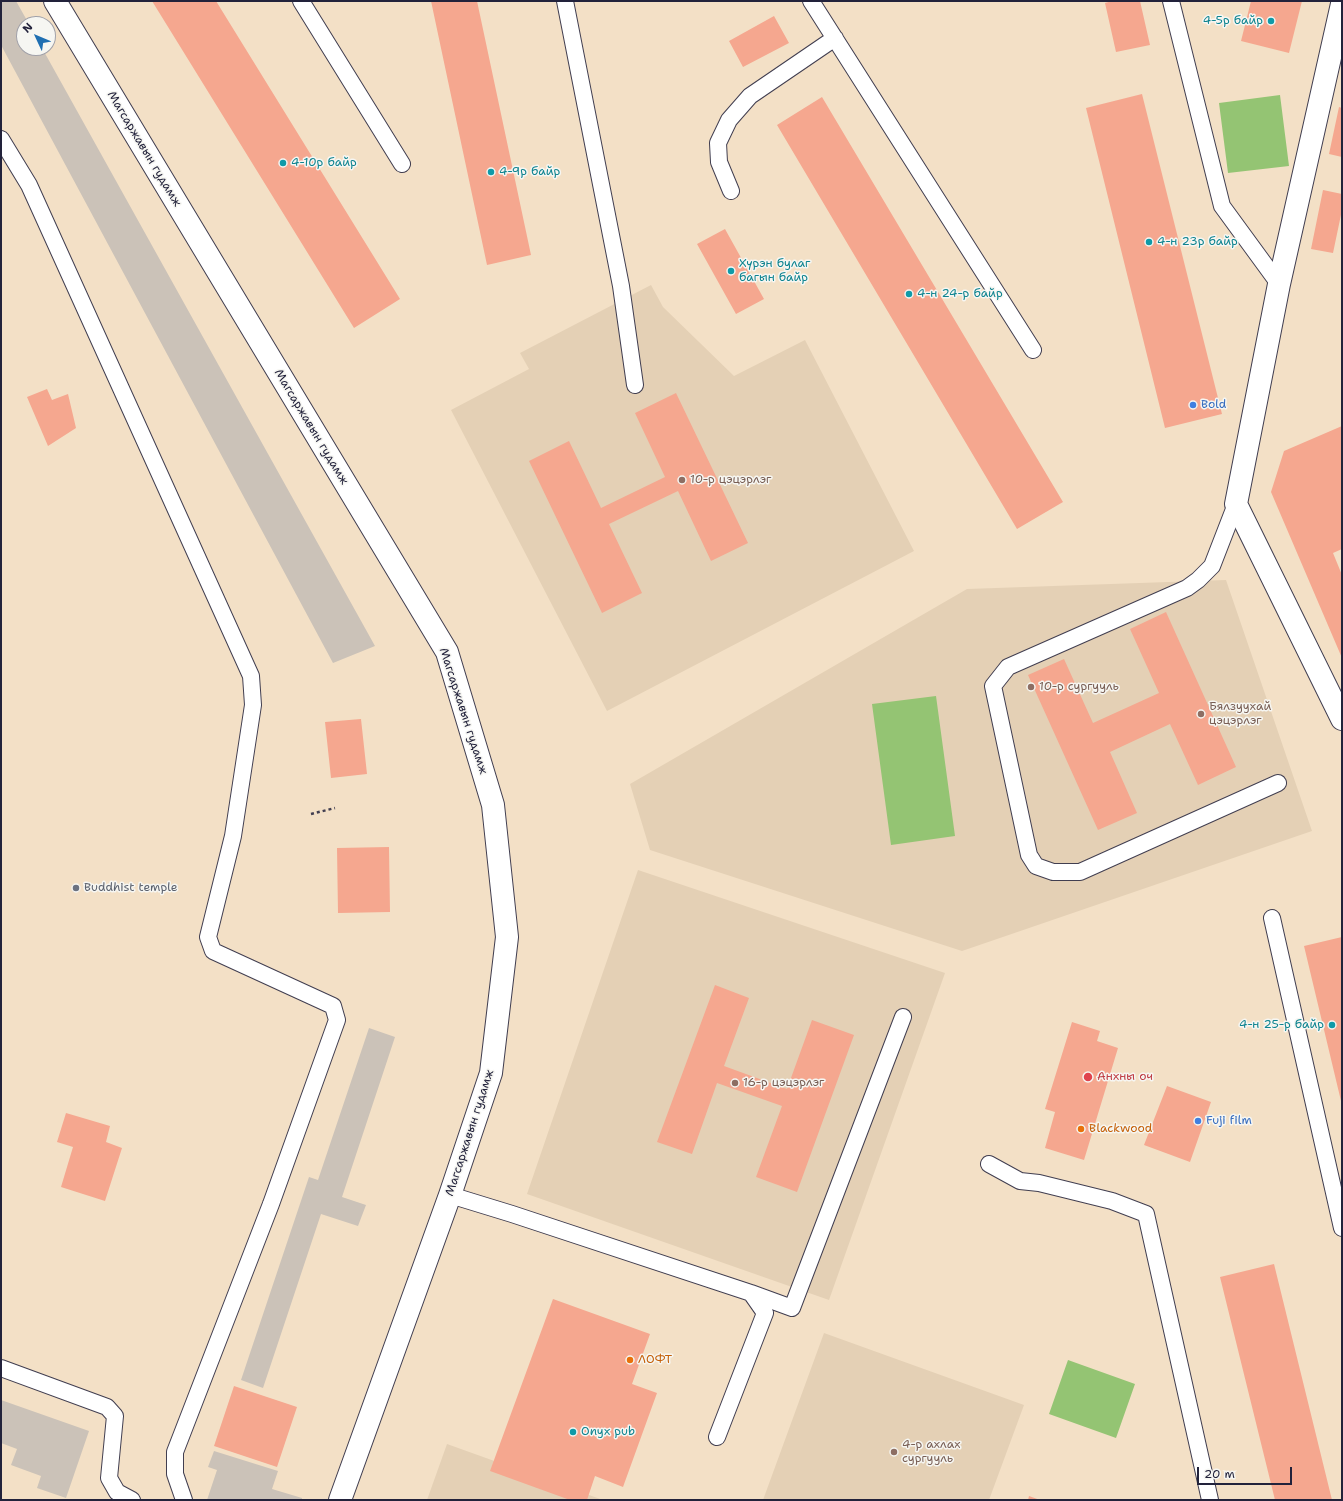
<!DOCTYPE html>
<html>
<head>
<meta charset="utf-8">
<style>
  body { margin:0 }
  #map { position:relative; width:1343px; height:1501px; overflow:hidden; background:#f3e0c6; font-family:"Shantell Sans",sans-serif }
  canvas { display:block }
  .frame { position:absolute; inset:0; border:2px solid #22223b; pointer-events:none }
  .north { position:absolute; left:16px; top:16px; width:40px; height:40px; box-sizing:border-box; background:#f6f6f2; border:1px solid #a1a1a9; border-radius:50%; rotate:314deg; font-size:11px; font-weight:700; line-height:16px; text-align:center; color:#22223b }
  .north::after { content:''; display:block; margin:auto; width:14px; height:18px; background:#1f6fb2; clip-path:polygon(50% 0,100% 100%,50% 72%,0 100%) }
  .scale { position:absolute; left:1197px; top:1467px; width:95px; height:18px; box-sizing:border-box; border:2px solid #22223b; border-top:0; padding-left:5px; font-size:12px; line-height:14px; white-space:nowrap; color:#22223b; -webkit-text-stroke:3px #f6f6f2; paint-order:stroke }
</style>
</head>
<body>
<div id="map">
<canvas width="1343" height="1501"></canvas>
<div class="frame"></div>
<div class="north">N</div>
<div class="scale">20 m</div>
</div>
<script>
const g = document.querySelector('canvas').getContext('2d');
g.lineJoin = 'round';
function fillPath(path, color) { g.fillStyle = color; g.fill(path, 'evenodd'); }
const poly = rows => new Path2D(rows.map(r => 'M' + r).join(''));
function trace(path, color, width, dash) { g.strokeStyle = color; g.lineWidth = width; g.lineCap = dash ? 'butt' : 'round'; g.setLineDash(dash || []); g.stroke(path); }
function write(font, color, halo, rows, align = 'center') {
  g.font = font + ' "Shantell Sans",sans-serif'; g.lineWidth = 3; g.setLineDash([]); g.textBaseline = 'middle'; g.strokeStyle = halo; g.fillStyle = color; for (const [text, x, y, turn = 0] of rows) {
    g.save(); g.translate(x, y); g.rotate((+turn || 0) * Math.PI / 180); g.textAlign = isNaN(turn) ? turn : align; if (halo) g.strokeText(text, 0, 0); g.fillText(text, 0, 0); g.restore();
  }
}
const built = poly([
  [651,285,663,307,734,376,805,340,914,551,607,711,451,410,529,369,520,353],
  [1226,580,1312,831,962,951,650,850,630,784,967,589],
  [638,870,945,973,829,1300,527,1194],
  [824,1333,1024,1405,989,1500,763,1500],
  [447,1444,603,1500,427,1500]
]);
const industrial = poly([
  [1,1,16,1,29,24,24,24,24,48,42,48,375,646,333,663,1,45],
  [369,1028,395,1037,342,1197,366,1205,358,1226,321,1214,263,1388,241,1380,309,1177,318,1180],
  [1,1400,89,1431,66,1498,37,1488,41,1476,11,1465,17,1449,1,1443],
  [214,1451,278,1471,272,1489,302,1498,302,1500,207,1500,217,1470,208,1467]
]);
const green = poly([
  [1280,95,1289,166,1228,173,1219,103],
  [936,696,955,836,891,845,872,704],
  [1068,1360,1135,1384,1116,1438,1049,1414]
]);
const building = poly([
  [152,1,216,1,400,299,354,328],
  [431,1,477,1,531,255,487,265],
  [1112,1,1140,1,1150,45,1116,52,1105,3],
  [1251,1,1302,1,1289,53,1241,41],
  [774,16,789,43,743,67,729,41],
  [1142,94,1222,414,1165,428,1086,108],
  [822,97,1063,502,1017,529,777,125],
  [1339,107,1342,108,1342,157,1329,154],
  [1323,190,1342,194,1342,210,1333,253,1311,249],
  [725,229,764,299,736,314,697,244],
  [47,389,52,400,68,394,76,428,48,446,27,397],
  [676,393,748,543,711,561,678,491,609,524,642,593,602,613,529,461,569,441,601,508,665,477,635,413],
  [1342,426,1342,549,1333,553,1342,575,1342,658,1271,492,1284,451],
  [1166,612,1236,767,1198,785,1170,724,1110,752,1137,813,1098,830,1028,675,1064,659,1093,723,1159,693,1130,629],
  [361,719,367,774,331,778,325,722],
  [389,847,390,912,338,913,337,848],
  [1342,937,1342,1101,1341,1101,1304,946],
  [715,985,749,998,724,1066,787,1089,812,1020,854,1035,797,1192,756,1177,782,1106,717,1083,692,1154,657,1142],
  [1072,1022,1100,1031,1097,1041,1118,1048,1084,1160,1045,1148,1055,1112,1045,1109],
  [1167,1086,1211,1102,1190,1162,1144,1145],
  [66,1113,110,1126,106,1142,122,1148,105,1201,61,1187,73,1147,57,1142],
  [1274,1264,1332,1500,1275,1500,1220,1277],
  [553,1299,650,1334,632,1384,657,1393,623,1487,595,1476,587,1500,570,1500,490,1471],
  [234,1386,297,1407,277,1467,214,1446],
  [1029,1496,1040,1500,1028,1500]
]);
const path = poly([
  [311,814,335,808]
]);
const lane = poly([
  [301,1,402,164],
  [565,1,621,286,635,385],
  [811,1,1033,350],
  [1171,1,1222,206,1279,284],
  [1,139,29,185,251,676,253,705,233,836,208,937,213,951,333,1006,337,1020,271,1204,175,1452,175,1474,184,1500],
  [731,191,719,162,718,143,729,120,750,96,835,38],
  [1236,504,1212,566,1198,580,1187,588,1008,667,993,686,1029,855,1036,866,1053,872,1080,872,1278,783],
  [1272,918,1342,1228],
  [989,1164,1020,1181,1039,1183,1112,1201,1146,1214,1210,1500],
  [450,1195,512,1214,751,1293,765,1313,717,1437],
  [751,1293,792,1308,903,1017],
  [1,1368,107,1407,115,1416,109,1478,117,1492,132,1500]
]);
const street = poly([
  [55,1,447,652,493,805,507,937,491,1073,450,1195,340,1500],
  [1342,4,1279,284,1236,504,1342,719]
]);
const markers = [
  [1271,21,4,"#0f9aa8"],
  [283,163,4,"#0f9aa8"],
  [491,172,4,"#0f9aa8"],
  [1149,242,4,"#0f9aa8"],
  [731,271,4,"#0f9aa8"],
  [909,294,4,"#0f9aa8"],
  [1193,405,4,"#3f7fe0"],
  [682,480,4,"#8d6e63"],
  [1031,687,4,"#8d6e63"],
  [1201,714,4,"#8d6e63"],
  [76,888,4,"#6b7280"],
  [1332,1025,4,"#0f9aa8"],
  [1088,1077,5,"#e0444e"],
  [735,1083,4,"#8d6e63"],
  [1198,1121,4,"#3f7fe0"],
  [1081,1129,4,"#e8710a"],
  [630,1360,4,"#e8710a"],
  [573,1432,4,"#0f9aa8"],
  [894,1452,4,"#8d6e63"]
];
const cultureNames = [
  ["4-5р байр",1263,21,"right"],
  ["4-10р байр",291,163],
  ["4-9р байр",499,172],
  ["4-н 23р байр",1157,242],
  ["Хүрэн булаг",739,264],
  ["багын байр",739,278],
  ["4-н 24-р байр",917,294],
  ["4-н 25-р байр",1324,1025,"right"],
  ["Onyx pub",581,1432]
];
const streetNames = [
  ["Магсаржавын гудамж",144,149,59],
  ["Магсаржавын гудамж",311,427,59],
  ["Магсаржавын гудамж",463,711,72],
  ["Магсаржавын гудамж",470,1133,-72]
];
const shopNames = [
  ["Bold",1201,405],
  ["Fuji film",1206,1121]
];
const educationNames = [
  ["10-р цэцэрлэг",690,480],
  ["10-р сургууль",1039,687],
  ["Бялзуухай",1209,707],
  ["цэцэрлэг",1209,721],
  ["16-р цэцэрлэг",743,1083],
  ["4-р ахлах",902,1445],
  ["сургууль",902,1459]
];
const worshipNames = [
  ["Buddhist temple",84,888]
];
const healthNames = [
  ["Анхны оч",1097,1077]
];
const foodNames = [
  ["Blackwood",1089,1129],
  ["ЛОФТ",638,1360]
];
fillPath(built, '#e4d0b5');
fillPath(industrial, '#cbc2b8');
fillPath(green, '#94c473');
fillPath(building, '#f5a78f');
trace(lane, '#413e50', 18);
trace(street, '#413e50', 24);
trace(path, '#413e50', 2.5, [3, 3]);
trace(lane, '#fff', 16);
trace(street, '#fff', 22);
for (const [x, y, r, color] of markers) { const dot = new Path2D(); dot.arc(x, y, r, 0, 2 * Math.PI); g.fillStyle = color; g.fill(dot); trace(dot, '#f6f6f2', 1.5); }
write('12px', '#0d838f', '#f6f6f2', cultureNames, 'left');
write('12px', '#22223b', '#f6f6f2', streetNames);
write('12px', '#366cbe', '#f6f6f2', shopNames, 'left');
write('12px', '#785e54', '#f6f6f2', educationNames, 'left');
write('12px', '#5b616d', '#f6f6f2', worshipNames, 'left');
write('12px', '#be3a42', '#f6f6f2', healthNames, 'left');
write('12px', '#c56008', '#f6f6f2', foodNames, 'left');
</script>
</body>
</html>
